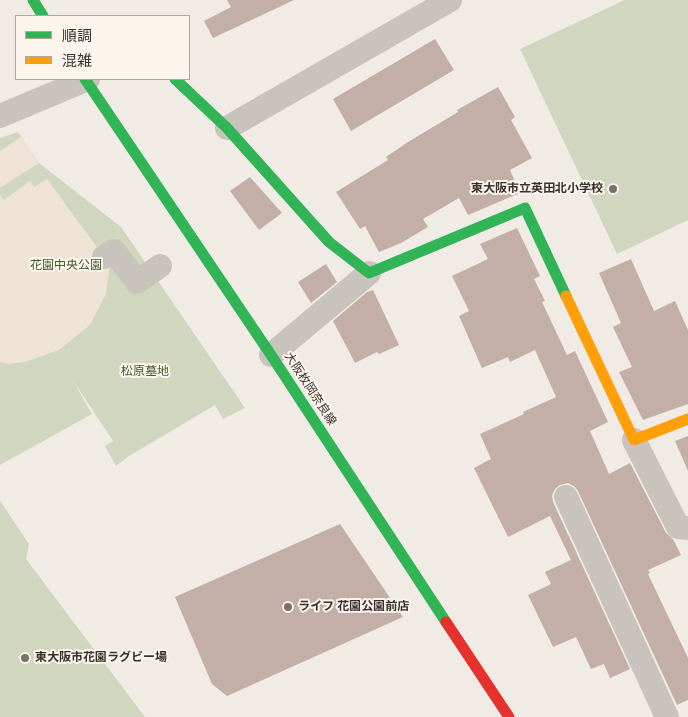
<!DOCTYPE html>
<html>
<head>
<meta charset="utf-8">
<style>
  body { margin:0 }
  #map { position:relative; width:688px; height:717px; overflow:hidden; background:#f0ebe5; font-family:Helvetica,"Noto Sans JP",sans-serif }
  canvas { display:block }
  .legend { position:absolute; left:15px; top:15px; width:175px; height:65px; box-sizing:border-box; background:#fbf5ee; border:1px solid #aea6a0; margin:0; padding:6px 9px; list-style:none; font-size:15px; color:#3b302b }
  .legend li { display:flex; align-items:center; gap:10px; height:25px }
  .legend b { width:25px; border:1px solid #aea6a0 }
</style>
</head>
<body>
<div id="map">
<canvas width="688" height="717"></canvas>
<ul class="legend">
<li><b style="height:6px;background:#30b455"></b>順調</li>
<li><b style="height:6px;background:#ff9f0a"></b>混雑</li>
</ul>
</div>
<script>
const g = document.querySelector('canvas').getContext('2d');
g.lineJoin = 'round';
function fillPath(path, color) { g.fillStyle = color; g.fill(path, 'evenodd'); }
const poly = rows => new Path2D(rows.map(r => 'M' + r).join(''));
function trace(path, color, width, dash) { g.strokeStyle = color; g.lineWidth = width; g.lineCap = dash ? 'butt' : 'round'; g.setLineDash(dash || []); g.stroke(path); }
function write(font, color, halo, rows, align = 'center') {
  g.font = font + ' Helvetica,"Noto Sans JP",sans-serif'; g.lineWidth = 4; g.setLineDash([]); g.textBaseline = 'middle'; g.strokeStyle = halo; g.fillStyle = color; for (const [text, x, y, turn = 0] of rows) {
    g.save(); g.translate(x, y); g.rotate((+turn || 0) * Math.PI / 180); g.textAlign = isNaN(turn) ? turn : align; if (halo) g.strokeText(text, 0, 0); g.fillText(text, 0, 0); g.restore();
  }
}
const green = poly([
  [625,0,688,0,688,220,617,254,520,49],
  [18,132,39,163,121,227,245,408,223,419,215,405,129,456,116,466,105,446,113,441,72,379,92,414,0,465,0,138],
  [0,501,29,544,26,559,145,717,0,717]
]);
const plaza = poly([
  [21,137,39,163,0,188,0,151],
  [47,179,110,265,106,294,90,325,59,350,25,362,8,364,0,362,0,195,4,200,30,181,34,187]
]);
const building = poly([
  [227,0,294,0,213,38,204,21,231,7],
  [435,39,454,70,351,131,333,99],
  [498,87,515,117,511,120,532,158,510,170,520,193,468,215,459,198,423,219,428,227,401,243,379,252,365,226,360,229,336,192,388,160,386,157,408,142,458,112,457,110],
  [250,177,282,213,259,230,230,191],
  [517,228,540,276,534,279,545,301,542,302,567,355,575,351,608,422,590,431,609,474,630,463,666,533,673,539,681,555,648,570,650,573,648,574,688,658,688,700,677,705,578,491,574,486,568,483,560,485,555,489,552,495,553,502,630,669,610,678,604,664,591,669,576,637,553,647,528,595,551,584,545,572,571,560,550,516,508,537,474,468,491,459,480,434,524,414,523,412,556,397,535,350,510,362,508,357,482,368,459,316,469,311,452,276,488,259,480,244],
  [631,259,654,311,675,301,688,330,688,404,643,420,619,372,632,367,613,327,621,323,599,273],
  [326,264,337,282,311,303,298,282],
  [373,290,399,345,379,354,377,352,355,363,333,321,367,292],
  [688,436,688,471,675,441],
  [340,524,403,617,227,696,212,684,175,597]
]);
const street = poly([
  [0,116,88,79],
  [227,128,450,0],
  [104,257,114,251,137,282,160,266],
  [271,355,369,273],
  [634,440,678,527,688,528],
  [566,497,667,717]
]);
const fast = poly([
  [33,0,43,16],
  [85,79,271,355,446,622],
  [175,79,227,128,329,242,369,273,525,208,566,296]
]);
const slow = poly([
  [566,296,634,440,688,419]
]);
const jam = poly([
  [446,622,509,717]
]);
const markers = [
  [613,189,5,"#7a716c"],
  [288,607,5,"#7a716c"],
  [25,658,5,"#7a716c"]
];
const poiNames = [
  ["東大阪市立英田北小学校",603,189,"right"],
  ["ライフ 花園公園前店",298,607],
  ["東大阪市花園ラグビー場",35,658]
];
const parkNames = [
  ["花園中央公園",66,266],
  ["松原墓地",145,372]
];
const streetNames = [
  ["大阪枚岡奈良線",310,389,57]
];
fillPath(green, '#d1d6bf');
fillPath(plaza, '#eee3d5');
fillPath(building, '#c3afa7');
trace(street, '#c9c3be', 24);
trace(fast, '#30b455', 11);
trace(slow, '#ff9f0a', 11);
trace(jam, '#e5322d', 11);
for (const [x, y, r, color] of markers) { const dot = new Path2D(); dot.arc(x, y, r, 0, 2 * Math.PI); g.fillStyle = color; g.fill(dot); trace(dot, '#fbf5ee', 2); }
write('bold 12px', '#3b302b', '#fbf5ee', poiNames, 'left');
write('12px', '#4a5a2e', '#fbf5ee', parkNames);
write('12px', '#3b302b', '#fbf5ee', streetNames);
</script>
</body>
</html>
